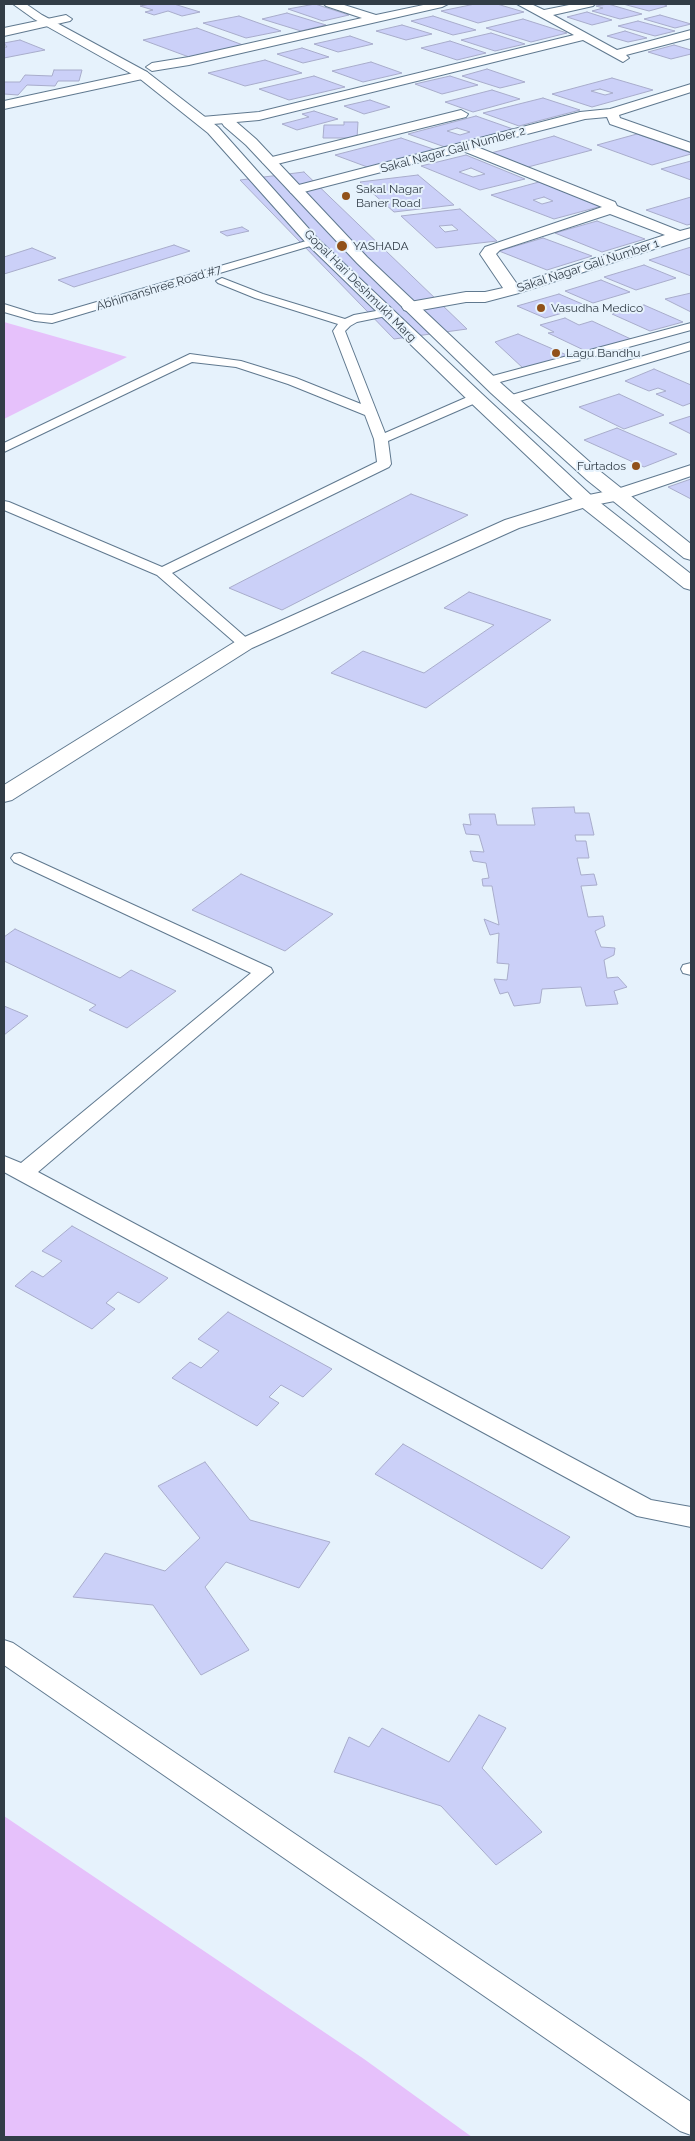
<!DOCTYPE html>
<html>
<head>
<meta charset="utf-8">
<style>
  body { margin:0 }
  #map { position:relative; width:695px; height:2141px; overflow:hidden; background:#e6f2fc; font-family:Raleway,sans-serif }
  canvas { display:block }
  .frame { position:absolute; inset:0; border:5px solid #323d47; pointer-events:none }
</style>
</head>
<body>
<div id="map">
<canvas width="695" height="2141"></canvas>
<div class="frame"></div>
</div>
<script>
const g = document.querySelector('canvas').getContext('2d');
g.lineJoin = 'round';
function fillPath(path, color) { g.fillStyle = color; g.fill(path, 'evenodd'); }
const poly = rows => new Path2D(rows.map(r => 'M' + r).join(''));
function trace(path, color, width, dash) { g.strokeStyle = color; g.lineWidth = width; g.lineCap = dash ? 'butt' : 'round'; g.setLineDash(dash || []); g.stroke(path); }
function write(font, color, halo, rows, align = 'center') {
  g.font = font + ' Raleway,sans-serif'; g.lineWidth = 4; g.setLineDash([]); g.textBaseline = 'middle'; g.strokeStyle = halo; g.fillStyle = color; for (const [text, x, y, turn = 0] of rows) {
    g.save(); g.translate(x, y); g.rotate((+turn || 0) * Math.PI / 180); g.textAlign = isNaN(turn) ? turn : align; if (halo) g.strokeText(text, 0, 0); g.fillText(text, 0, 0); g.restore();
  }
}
const green = poly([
  [4,322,127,357,4,419],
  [4,1816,364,2059,472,2137,4,2137]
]);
const building = poly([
  [150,4,174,4,200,12,182,16,168,11,154,15,145,12,153,10,140,6,150,4],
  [315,4,349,15,323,21,288,9,315,4],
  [475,4,497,4,524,12,478,23,441,11,475,4],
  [608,4,642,14,620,19,592,11,603,8,596,6,608,4],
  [623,4,663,4,667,6,649,11,623,4],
  [587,12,612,20,592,25,567,17,587,12],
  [287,13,326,25,301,31,262,19,287,13],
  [660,15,691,24,675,28,644,19,660,15],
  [239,16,281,31,246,38,203,23,239,16],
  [433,16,476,30,453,35,411,21,433,16],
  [523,19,567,33,531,42,486,28,523,19],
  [638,21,675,31,655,36,618,26,638,21],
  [402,25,432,34,406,40,376,31,402,25],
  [197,28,243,45,189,57,143,40,197,28],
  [625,31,647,38,628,42,607,36,625,31],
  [491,33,525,44,495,51,461,40,491,33],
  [350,36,373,44,338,52,314,44,350,36],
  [20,40,45,50,4,58,4,47,7,47,4,43,20,40],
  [450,41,486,53,457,60,421,48,450,41],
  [674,45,691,50,691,54,671,59,648,52,674,45],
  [302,48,329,57,303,63,277,54,302,48],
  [265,60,302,73,245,86,208,73,265,60],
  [371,62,402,73,363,82,332,71,371,62],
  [487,69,525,82,500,88,462,76,487,69],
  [54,70,82,70,79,81,58,81,55,86,27,85,18,95,4,94,4,82,20,82,25,75,52,76,54,70],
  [314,76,345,87,289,100,259,89,314,76],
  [450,76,478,85,442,94,415,84,450,76],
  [612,78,653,90,592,107,552,94,612,78],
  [600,89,613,93,605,95,591,91,600,89],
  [492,90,520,99,473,112,445,102,492,90],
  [543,98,580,110,519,126,483,113,543,98],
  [370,100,390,107,364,114,344,106,370,100],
  [314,111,338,119,297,130,282,124,309,117,302,114,314,111],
  [476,116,513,129,445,147,408,134,476,116],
  [457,128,470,132,460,135,447,131,457,128],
  [344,122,358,122,357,138,323,138,324,125,344,125,344,122],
  [637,134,691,153,691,154,652,165,597,145,637,134],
  [554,136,592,150,528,167,491,153,554,136],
  [401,138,436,150,370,168,335,155,401,138],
  [466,155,525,179,480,190,421,166,466,155],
  [471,168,485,174,473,177,459,172,471,168],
  [691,161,691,180,661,169,691,161],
  [304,172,467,329,394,339,240,180,304,172],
  [418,175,454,205,394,212,360,182,418,175],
  [539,182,602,206,554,219,491,195,539,182],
  [544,197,553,201,542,204,533,200,544,197],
  [691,197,691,224,687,225,646,210,691,197],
  [460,209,497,241,436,248,401,216,460,209],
  [452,225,458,230,445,232,439,226,452,225],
  [597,221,645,239,602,252,555,233,597,221],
  [242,227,249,231,227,236,220,232,242,227],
  [543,238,592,256,547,270,499,251,543,238],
  [174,245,190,251,74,287,58,280,174,245],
  [691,247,691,276,649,260,691,247],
  [32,248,56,258,4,274,4,257,32,248],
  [644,265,676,278,636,290,604,277,644,265],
  [601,280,630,292,593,303,565,291,601,280],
  [691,293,691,312,665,299,691,293],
  [559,294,587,306,545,318,517,306,559,294],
  [644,305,683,322,650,331,612,314,644,305],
  [565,318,579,325,592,321,633,340,590,353,548,333,554,332,540,325,565,318],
  [518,334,569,356,524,369,495,342,518,334],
  [654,369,691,385,691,403,683,406,656,394,666,391,658,388,649,391,625,381,654,369],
  [619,394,664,415,624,429,579,407,619,394],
  [691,416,691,434,669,423,691,416],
  [617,428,677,454,644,467,584,440,617,428],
  [691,479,691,499,668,487,691,479],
  [411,494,468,515,282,610,229,588,411,494],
  [469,592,551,620,426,708,331,673,363,651,424,673,494,625,444,608,469,592],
  [574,807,575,813,589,813,594,835,575,835,576,841,586,841,589,858,577,858,581,875,594,874,597,885,581,886,588,917,603,916,605,926,595,931,601,947,615,948,614,955,604,960,607,978,618,977,627,987,614,991,618,1004,586,1006,581,987,542,989,540,1003,514,1006,508,992,500,994,494,979,507,980,509,964,497,963,499,933,490,935,484,919,499,925,492,886,483,886,482,879,489,878,486,863,473,861,470,851,484,852,479,835,466,834,463,824,471,825,469,814,495,814,497,825,535,825,532,808,574,807],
  [241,874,333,914,285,951,192,910,241,874],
  [15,929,120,978,131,970,176,991,127,1028,89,1010,96,1005,4,961,4,937,15,929],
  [4,1006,28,1016,4,1035,4,1006],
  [72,1226,168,1278,139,1303,118,1292,106,1303,115,1309,92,1329,15,1286,32,1271,43,1277,62,1261,42,1251,72,1226],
  [228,1312,332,1369,303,1397,281,1385,269,1397,279,1403,257,1426,172,1378,190,1362,201,1368,219,1351,198,1339,228,1312],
  [403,1444,570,1537,542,1569,375,1474,403,1444],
  [205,1462,250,1520,330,1542,299,1588,226,1562,205,1587,249,1650,201,1675,153,1605,73,1597,105,1553,165,1571,200,1538,158,1486,205,1462],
  [479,1715,506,1728,482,1768,542,1832,496,1865,441,1806,334,1772,349,1737,369,1747,382,1728,449,1762,479,1715]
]);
const lane = poly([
  [313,239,317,240,318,242,317,244,52,323,35,321,4,312,4,304,36,314,52,315,313,239],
  [222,278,263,294,345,319,354,315,387,309,391,311,393,313,391,315,357,322,350,326,345,331,385,433,472,395,476,394,482,398,480,401,388,441,391,464,389,467,172,573,250,641,253,644,250,647,245,649,240,647,157,575,4,510,4,501,9,502,162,567,377,462,374,439,365,415,288,384,236,367,192,362,4,452,4,443,190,354,241,361,296,378,361,404,333,331,338,324,255,298,218,283,216,281,222,278],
  [691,323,691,330,489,385,483,381,485,378,691,323],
  [691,342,691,350,513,403,505,403,503,400,505,397,691,342],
  [20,853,271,968,273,972,38,1172,651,1500,691,1507,691,1527,637,1516,4,1172,4,1156,21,1163,251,973,14,862,11,858,14,854,20,853],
  [691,963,691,975,683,973,681,969,683,965,691,963],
  [4,1640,13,1643,691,2102,691,2135,680,2131,4,1665,4,1640]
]);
const street = poly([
  [324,4,341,4,376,15,428,4,448,4,442,7,189,65,152,71,146,67,152,63,189,57,362,18,326,6,324,4],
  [517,4,531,4,544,10,574,4,595,4,593,6,553,15,617,50,691,30,691,38,626,55,629,58,623,62,583,40,259,120,202,125,195,121,202,117,259,112,574,35,517,4],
  [143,71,147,72,149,75,147,78,4,109,4,101,143,71],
  [691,84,691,92,619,115,620,118,691,143,691,152,610,124,607,117,585,119,477,147,615,202,617,206,680,231,691,228,691,237,685,239,519,293,485,302,466,302,410,312,404,310,402,307,404,304,410,302,466,292,485,292,503,288,480,254,485,247,602,207,463,151,296,194,291,193,289,190,291,187,580,112,610,109,691,84],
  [610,214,665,235,517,284,496,254,500,250,610,214],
  [461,110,468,114,466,117,269,166,262,162,264,159,461,110],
  [691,465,691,476,618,501,611,499,609,495,611,491,691,465]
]);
const secondary = poly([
  [66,15,72,19,70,21,4,36,4,28,66,15],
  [618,489,625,491,627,495,625,499,589,506,519,528,252,648,12,800,4,802,4,785,238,640,505,520,579,497,618,489]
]);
const primary = poly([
  [13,4,26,4,42,15,147,72,218,127,318,239,482,394,593,497,691,574,691,590,684,588,579,505,470,402,308,245,208,133,139,78,34,19,13,4],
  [229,119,234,120,256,139,367,257,503,385,601,472,691,544,691,560,684,558,587,480,491,393,357,263,246,145,224,126,222,123,229,119]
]);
const markers = [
  [346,196,5,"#91511a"],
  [342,246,6,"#91511a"],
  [541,308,5,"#91511a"],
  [556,353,5,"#91511a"],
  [636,466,5,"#91511a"]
];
const farStreetnames = [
  ["Sakal Nagar Gali Number 2",453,150,-15],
  ["Sakal Nagar Gali Number 1",588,266,-18],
  ["Gopal Hari Deshmukh Marg",360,286,45],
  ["Abhimanshree Road #7",159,288,-17]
];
const farPoinames = [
  ["Sakal Nagar",356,189],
  ["Baner Road",356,203],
  ["YASHADA",353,246],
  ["Vasudha Medico",551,308],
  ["Lagu Bandhu",566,353],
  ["Furtados",626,466,"right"]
];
fillPath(green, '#e6c1fb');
fillPath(building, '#cbd0f8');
trace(building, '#a8accb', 1);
trace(lane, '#60798f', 2);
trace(street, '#60798f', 2);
trace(secondary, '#60798f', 2);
trace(primary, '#60798f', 2);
fillPath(lane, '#fff');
fillPath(street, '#fff');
fillPath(secondary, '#fff');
fillPath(primary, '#fff');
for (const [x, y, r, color] of markers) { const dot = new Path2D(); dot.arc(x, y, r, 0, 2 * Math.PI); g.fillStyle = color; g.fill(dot); trace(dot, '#e6f2fc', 2); }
write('12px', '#323d47', '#e6f2fc', farStreetnames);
write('12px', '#323d47', '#e6f2fc', farPoinames, 'left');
</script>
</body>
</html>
